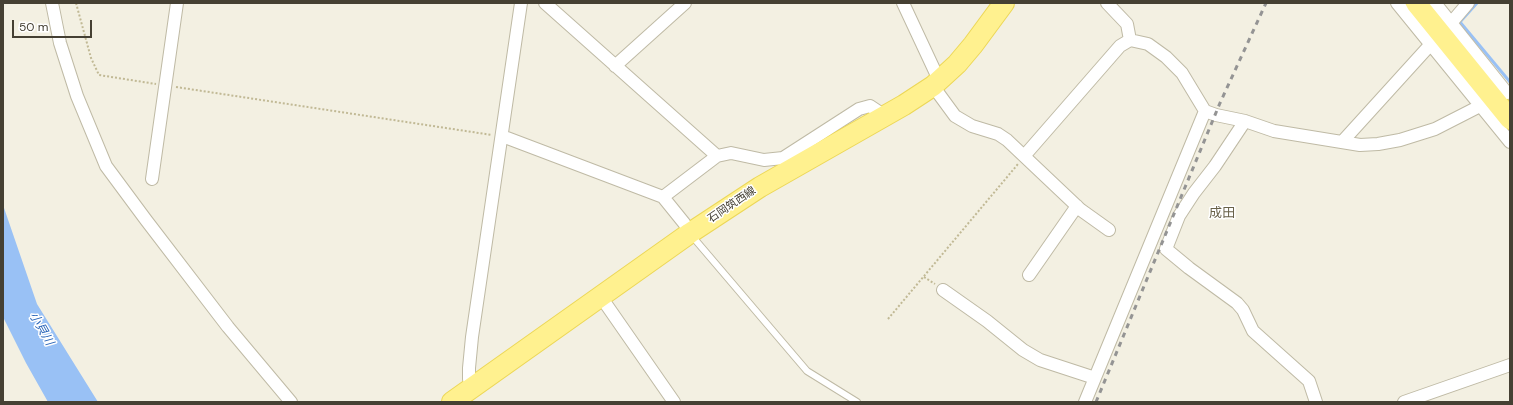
<!DOCTYPE html>
<html>
<head>
<meta charset="utf-8">
<style>
  body { margin:0 }
  #map { position:relative; width:1513px; height:405px; overflow:hidden; background:#f3f0e2; font-family:"DM Sans",sans-serif }
  canvas { display:block }
  .frame { position:absolute; inset:0; border:4px solid #454033; pointer-events:none }
  .scale { position:absolute; left:12px; top:20px; width:80px; height:18px; box-sizing:border-box; border:2px solid #454033; border-top:0; padding-left:5px; font-size:12px; line-height:14px; white-space:nowrap; color:#454033; -webkit-text-stroke:3px #fff; paint-order:stroke }
</style>
</head>
<body>
<div id="map">
<canvas width="1513" height="405"></canvas>
<div class="frame"></div>
<div class="scale">50 m</div>
</div>
<script>
const g = document.querySelector('canvas').getContext('2d');
g.lineJoin = 'round';
function fillPath(path, color) { g.fillStyle = color; g.fill(path, 'evenodd'); }
const poly = rows => new Path2D(rows.map(r => 'M' + r).join(''));
function trace(path, color, width, dash) { g.strokeStyle = color; g.lineWidth = width; g.lineCap = dash ? 'butt' : 'round'; g.setLineDash(dash || []); g.stroke(path); }
function write(font, color, halo, rows, align = 'center') {
  g.font = font + ' "DM Sans","Noto Sans JP",sans-serif'; g.lineWidth = 3; g.setLineDash([]); g.textBaseline = 'middle'; g.strokeStyle = halo; g.fillStyle = color; for (const [text, x, y, turn = 0] of rows) {
    g.save(); g.translate(x, y); g.rotate((+turn || 0) * Math.PI / 180); g.textAlign = isNaN(turn) ? turn : align; if (halo) g.strokeText(text, 0, 0); g.fillText(text, 0, 0); g.restore();
  }
}
const water = poly([
  [3,205,37,304,98,402,48,402,26,363,3,317]
]);
const stream = poly([
  [1477,3,1460,22,1510,82]
]);
const path = poly([
  [76,3,91,58,99,75,156,84],
  [176,87,492,135],
  [924,277,935,284],
  [888,319,1018,164]
]);
const service = poly([
  [692,236,807,371,857,402]
]);
const minor = poly([
  [52,3,60,43,77,96,106,166,146,220,228,327,291,402],
  [545,3,717,156],
  [903,3,939,80],
  [1107,3,1127,24,1130,40],
  [1397,3,1510,142],
  [1435,3,1507,93],
  [1451,23,1468,3],
  [615,66,685,3],
  [933,86,955,116,972,126,998,134,1007,140,1081,210,1109,230],
  [1245,121,1215,166,1194,193,1179,216,1166,249,1189,268,1237,303,1243,310,1253,331,1309,381,1316,402],
  [502,136,663,197,684,223,690,233],
  [1342,142,1431,44],
  [1025,155,1120,46,1130,40,1148,44,1166,57,1182,73,1205,111,1216,115,1245,121,1274,131,1360,145,1378,144,1400,140,1435,129,1480,106],
  [152,179,177,3],
  [663,197,717,156,731,153,764,160,783,158,859,109,870,106,885,116],
  [1029,275,1077,206],
  [943,290,987,321,1023,350,1040,360,1095,378],
  [601,297,674,402],
  [472,388,469,379,469,368,472,337,521,3],
  [1085,402,1205,111],
  [1404,402,1510,365]
]);
const primary = poly([
  [1416,3,1510,119],
  [452,402,690,233,760,187,904,105,933,86,957,64,973,45,1004,3]
]);
const rail = poly([
  [1096,402,1220,103,1266,3]
]);
const streetNames = [
  ["石岡筑西線",732,205,-34]
];
const waterNames = [
  ["小貝川",41,329,60]
];
const quarterNames = [
  ["成田",1222,214]
];
fillPath(water, '#99c1f5');
trace(stream, '#99c1f5', 3);
trace(service, '#bfbaa5', 8);
trace(minor, '#bfbaa5', 14);
trace(primary, '#ecd757', 22);
trace(path, '#c1b995', 2, [2, 2]);
trace(service, '#fff', 6);
trace(minor, '#fff', 12);
trace(primary, '#fff18f', 20);
trace(rail, '#949494', 3, [5, 5]);
write('11px', '#454033', '#fff', streetNames);
write('italic 12px', '#2562b7', '#fff', waterNames);
write('13px', '#686149', '#fff', quarterNames);
</script>
</body>
</html>
